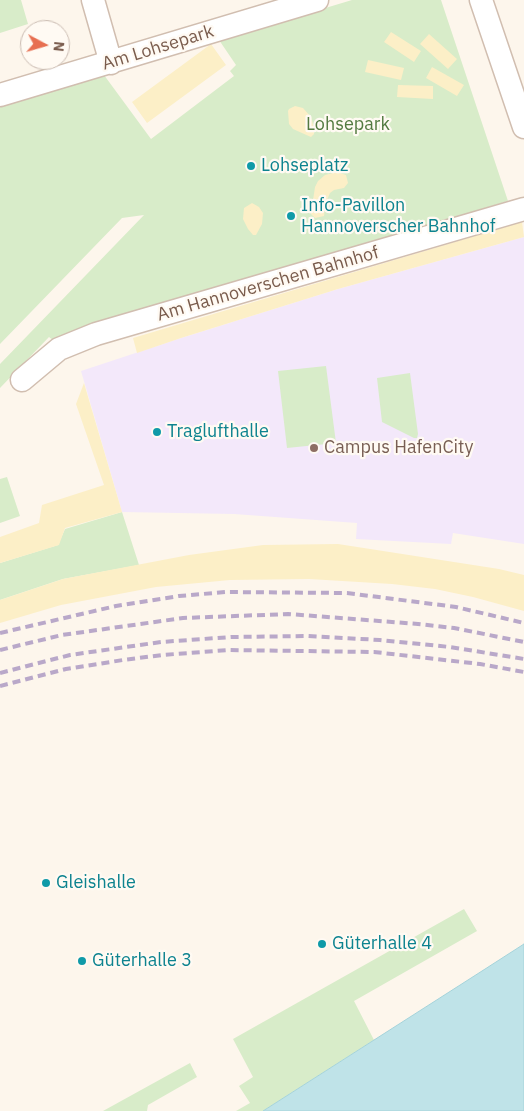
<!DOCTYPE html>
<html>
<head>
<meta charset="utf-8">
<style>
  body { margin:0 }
  #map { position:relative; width:524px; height:1111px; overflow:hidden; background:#fdf6ec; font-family:"IBM Plex Sans",sans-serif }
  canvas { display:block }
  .north { position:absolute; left:20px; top:20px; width:50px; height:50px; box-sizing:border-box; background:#fffaf3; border:1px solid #cabbb1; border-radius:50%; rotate:96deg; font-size:14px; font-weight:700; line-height:20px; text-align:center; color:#7a5c4d }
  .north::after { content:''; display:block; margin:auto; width:18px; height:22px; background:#e76f51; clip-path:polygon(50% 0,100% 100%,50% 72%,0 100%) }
</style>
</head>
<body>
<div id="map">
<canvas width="524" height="1111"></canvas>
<div class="north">N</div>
</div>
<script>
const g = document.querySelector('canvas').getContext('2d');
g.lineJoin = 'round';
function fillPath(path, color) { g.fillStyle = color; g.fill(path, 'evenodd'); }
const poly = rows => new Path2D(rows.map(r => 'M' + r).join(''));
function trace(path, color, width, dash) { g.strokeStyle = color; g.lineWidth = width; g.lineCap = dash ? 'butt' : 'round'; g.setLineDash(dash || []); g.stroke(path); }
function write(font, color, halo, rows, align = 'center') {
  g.font = font + ' "IBM Plex Sans",sans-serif'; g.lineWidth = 4.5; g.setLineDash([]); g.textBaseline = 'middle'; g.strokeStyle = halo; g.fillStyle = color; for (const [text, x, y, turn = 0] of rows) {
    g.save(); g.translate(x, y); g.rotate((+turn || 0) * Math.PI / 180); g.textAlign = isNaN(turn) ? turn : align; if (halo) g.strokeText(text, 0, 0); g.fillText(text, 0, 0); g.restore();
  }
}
const education = poly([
  [524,237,524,544,453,533,451,544,356,539,357,523,234,514,122,512,81,371,181,338,338,289]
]);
const green = poly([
  [0,0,21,0,28,24,0,33],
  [352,0,441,0,508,201,78,330,54,341,49,337,0,388,0,364,144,215,122,218,0,344,0,107,104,75,151,139,234,76,230,71,236,65,219,40],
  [326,366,336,443,287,448,278,371],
  [410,373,418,434,417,438,414,438,382,422,377,378],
  [7,477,20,516,0,523,0,479],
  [122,512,139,565,63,579,0,600,0,563,58,545,65,529],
  [464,909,477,931,354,1001,374,1040,263,1111,236,1111,250,1103,239,1086,253,1077,233,1039],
  [190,1063,197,1077,148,1105,147,1111,103,1111]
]);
const sand = poly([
  [391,32,421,51,414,62,384,42],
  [429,34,457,59,448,69,420,44],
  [211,44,226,65,147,123,132,102],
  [368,60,404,68,401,80,365,72],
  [432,67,464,85,457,96,426,78],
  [398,85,433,86,433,99,397,97],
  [295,106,303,108,311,117,314,128,314,134,311,137,293,129,289,124,288,111,289,109],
  [337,172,346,175,348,183,344,188,334,190,330,193,325,205,324,216,315,218,311,214,315,187,318,181,325,175],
  [252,203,259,207,263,213,262,224,256,235,253,235,248,229,243,219,244,208],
  [522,222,524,237,338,289,181,338,137,353,133,338],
  [84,383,122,512,65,528,59,545,0,563,0,537,39,523,42,505,104,485,76,404],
  [338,544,499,569,524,575,524,611,473,597,435,589,392,584,309,579,230,580,156,587,61,605,0,623,0,600,63,579,189,555,263,545]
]);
const water = poly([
  [524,944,524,1111,263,1111,482,971,524,944]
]);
const street = poly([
  [93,0,111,63],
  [481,0,524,127],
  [0,95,317,0],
  [22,380,59,349,96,334,524,209]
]);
const rail = poly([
  [0,633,116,606,179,596,226,592,347,593,456,607,524,623],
  [0,650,62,635,183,618,288,614,418,624,454,628,524,642],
  [0,673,70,655,161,642,231,637,308,636,380,640,450,647,524,659],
  [0,686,66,669,123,660,162,655,229,650,374,652,480,664,524,672]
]);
const markers = [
  [251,166,5,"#0f9aa8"],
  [291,216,5,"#0f9aa8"],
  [157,432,5,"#0f9aa8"],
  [314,448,5,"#8d6e63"],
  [46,883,5,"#0f9aa8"],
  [322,944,5,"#0f9aa8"],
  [82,961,5,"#0f9aa8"]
];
const streetNames = [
  ["Am Lohsepark",158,48,-17],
  ["Am Hannoverschen Bahnhof",268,284,-16]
];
const parkNames = [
  ["Lohsepark",348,125]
];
const cultureNames = [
  ["Lohseplatz",261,166],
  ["Info-Pavillon",301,206],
  ["Hannoverscher Bahnhof",301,227],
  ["Traglufthalle",167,432],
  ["Gleishalle",56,883],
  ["Güterhalle 4",332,944],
  ["Güterhalle 3",92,961]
];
const educationNames = [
  ["Campus HafenCity",324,448]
];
fillPath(education, '#f3e8fa');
fillPath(green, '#d8ecc9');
fillPath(sand, '#fcefc7');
fillPath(water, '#bfe3e8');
trace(water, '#a5d3da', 1);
trace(street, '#d1beb0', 25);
trace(street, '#fff', 22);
trace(rail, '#b9a8c9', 4, [8, 5]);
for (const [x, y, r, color] of markers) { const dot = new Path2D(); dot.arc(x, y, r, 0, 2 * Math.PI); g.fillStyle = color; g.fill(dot); trace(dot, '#fffaf3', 2); }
write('18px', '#7a5c4d', '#fffaf3', streetNames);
write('18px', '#537a41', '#fffaf3', parkNames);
write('18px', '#0d838f', '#fffaf3', cultureNames, 'left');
write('18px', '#785e54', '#fffaf3', educationNames, 'left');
</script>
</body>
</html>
